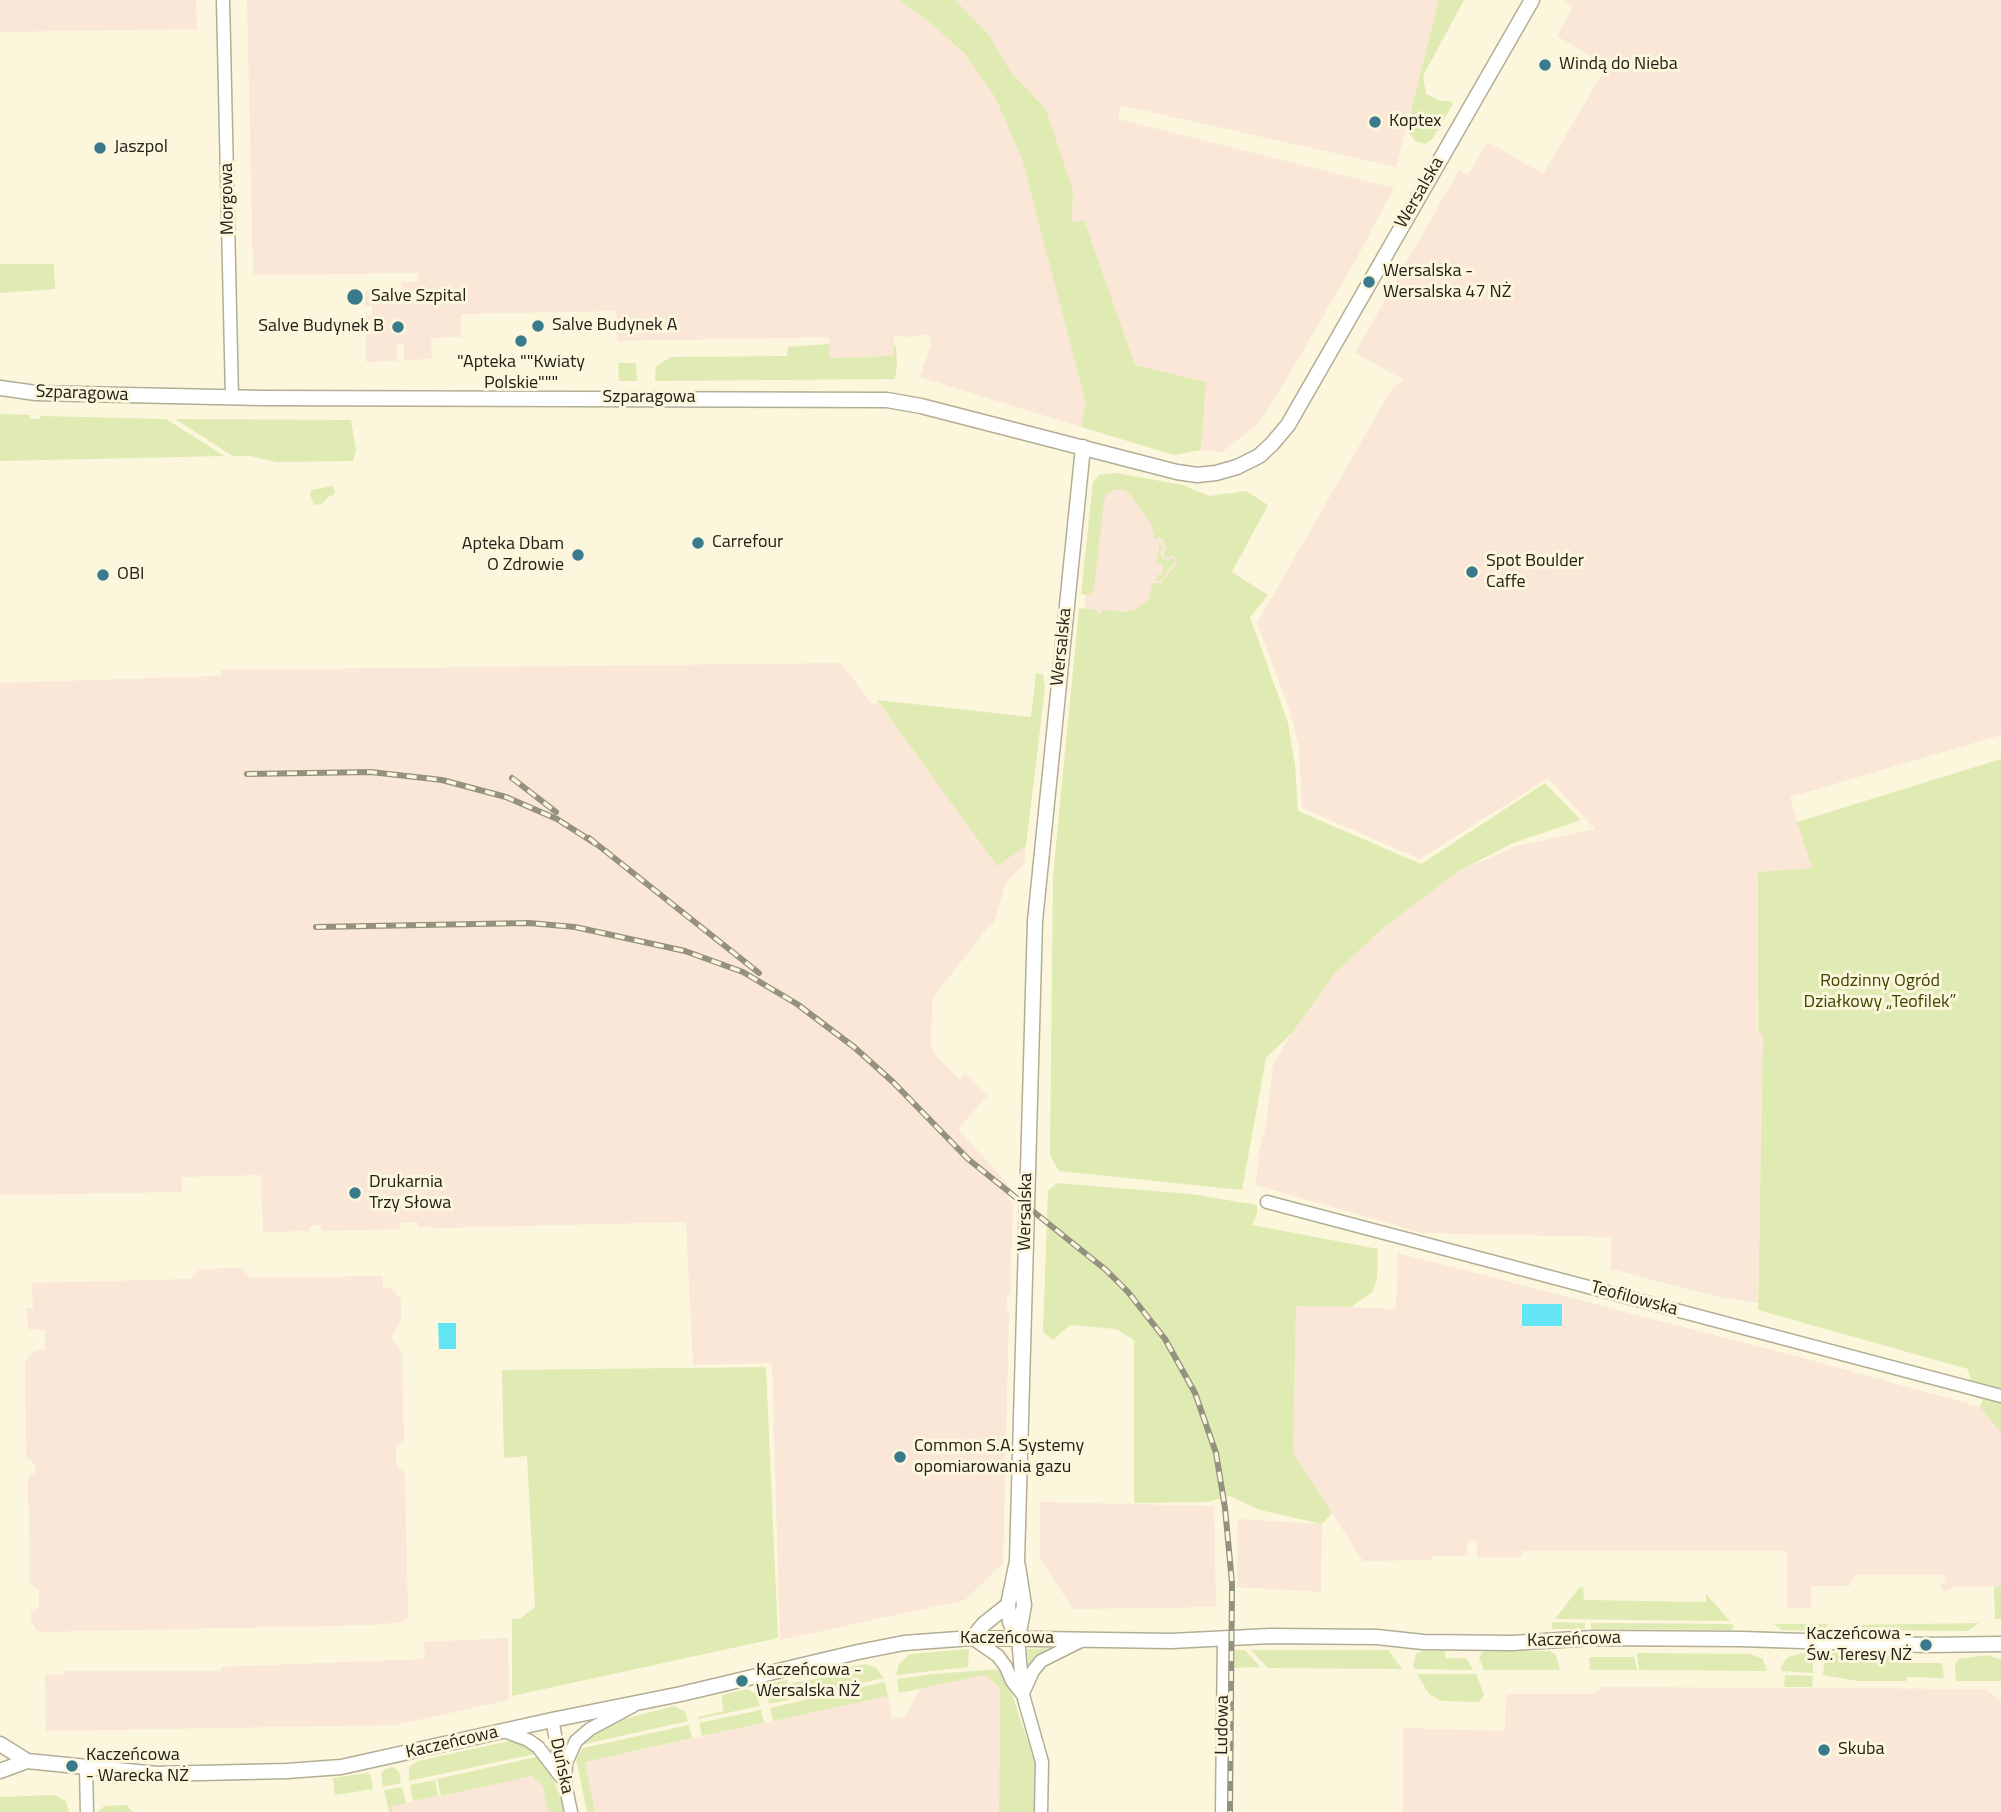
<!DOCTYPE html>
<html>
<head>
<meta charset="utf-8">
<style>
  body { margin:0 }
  canvas { display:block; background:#fbf6dc }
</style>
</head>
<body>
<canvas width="2001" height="1812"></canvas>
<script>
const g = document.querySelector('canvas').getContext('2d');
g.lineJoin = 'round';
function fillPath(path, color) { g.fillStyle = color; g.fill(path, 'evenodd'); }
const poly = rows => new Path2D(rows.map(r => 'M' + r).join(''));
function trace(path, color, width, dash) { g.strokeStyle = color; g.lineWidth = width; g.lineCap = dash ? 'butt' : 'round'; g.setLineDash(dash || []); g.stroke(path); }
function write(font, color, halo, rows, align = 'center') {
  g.font = font + ' "Titillium Web",sans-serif'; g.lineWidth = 6; g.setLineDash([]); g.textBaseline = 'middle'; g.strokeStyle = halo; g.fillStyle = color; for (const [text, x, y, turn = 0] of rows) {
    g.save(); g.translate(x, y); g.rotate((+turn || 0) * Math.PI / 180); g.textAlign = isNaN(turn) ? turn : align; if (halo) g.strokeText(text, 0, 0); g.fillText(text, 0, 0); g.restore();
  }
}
const industrial = poly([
  [0,0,196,0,197,29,0,32],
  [247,0,899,0,926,19,964,53,995,97,1022,159,1087,405,1081,427,920,377,931,345,930,335,910,336,906,338,904,336,894,336,894,356,829,358,829,337,617,341,616,311,461,314,461,337,431,338,432,359,404,360,404,344,397,344,397,361,366,362,366,316,372,316,372,306,365,306,365,290,395,290,395,303,402,303,402,282,418,282,418,273,253,275],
  [955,0,1439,0,1396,167,1120,105,1118,119,1394,188,1353,265,1275,398,1258,424,1222,452,1201,450,1206,382,1135,365,1084,221,1072,223,1073,191,1046,109,1012,74,989,35],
  [1564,0,2001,0,2001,735,1790,797,1812,868,1758,873,1757,1033,1763,1034,1758,1303,1723,1298,1611,1269,1611,1237,1422,1233,1256,1185,1259,1152,1266,1126,1273,1064,1292,1033,1335,973,1380,931,1457,872,1517,846,1595,829,1548,778,1420,859,1302,808,1299,747,1289,708,1257,623,1386,399,1393,388,1404,380,1355,353,1459,170,1468,175,1488,142,1543,174,1607,66,1557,36,1573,7],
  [1098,476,1121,480,1183,562,1133,622,1083,619],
  [841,663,873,705,878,702,997,865,1026,846,1024,865,1006,882,994,923,988,927,932,999,931,1045,934,1054,959,1079,965,1074,988,1095,958,1129,1013,1190,1007,1198,1013,1203,1010,1293,1007,1297,1006,1309,1009,1312,1003,1563,965,1600,780,1640,772,1363,693,1365,686,1222,434,1228,433,1226,418,1227,418,1222,400,1223,400,1229,323,1231,319,1225,312,1225,308,1231,263,1232,261,1175,182,1177,182,1192,0,1195,0,683,221,676,221,670],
  [1398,1253,1814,1361,1980,1407,2001,1433,2001,1586,1952,1587,1946,1592,1940,1587,1941,1584,1946,1581,1945,1575,1856,1575,1849,1586,1811,1586,1811,1608,1787,1608,1787,1551,1523,1551,1522,1557,1477,1557,1477,1541,1468,1540,1467,1556,1433,1556,1430,1560,1363,1561,1293,1453,1296,1305,1396,1309],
  [242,1268,250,1278,383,1276,383,1287,392,1289,401,1300,401,1322,392,1336,393,1342,398,1346,402,1356,404,1441,396,1448,396,1464,405,1474,408,1617,401,1622,373,1625,41,1632,35,1629,31,1619,31,1612,39,1606,39,1589,31,1585,30,1580,28,1481,29,1476,35,1473,35,1464,26,1457,25,1362,33,1352,45,1349,45,1330,28,1329,27,1308,33,1308,32,1283,191,1279,200,1269],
  [1040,1502,1214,1506,1216,1607,1073,1609,1040,1559],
  [1238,1519,1322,1524,1321,1592,1237,1587],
  [508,1638,509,1700,395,1725,46,1731,45,1675,63,1675,63,1671,221,1671,221,1667,425,1659,424,1642],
  [985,1675,1000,1688,999,1812,595,1812,584,1762,888,1696,892,1719,899,1718,905,1716,921,1688],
  [1602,1687,1986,1689,2001,1702,2001,1812,1403,1812,1403,1728,1505,1731,1506,1694,1594,1694],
  [532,1776,543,1787,548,1812,392,1812,391,1806]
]);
const green = poly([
  [899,0,955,0,989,35,1012,74,1046,109,1073,191,1072,222,1084,220,1135,365,1206,382,1201,450,1174,455,1081,427,1086,404,1022,159,995,97,964,53,926,19],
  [1439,0,1464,0,1423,76,1426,94,1440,101,1451,101,1453,104,1433,138,1425,144,1415,141,1408,131,1407,126],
  [0,264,54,264,55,289,0,293],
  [829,344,830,358,893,356,894,345,896,346,897,362,895,379,655,381,656,366,671,357,787,356,788,347],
  [618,363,636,363,637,381,619,381],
  [0,414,30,415,30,419,39,419,40,416,166,419,224,456,0,461],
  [175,419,351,420,356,450,353,461,277,462,249,456,233,456],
  [1116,473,1183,485,1209,496,1246,491,1268,505,1232,572,1268,595,1250,617,1288,723,1295,765,1298,811,1421,864,1545,783,1581,820,1513,843,1457,872,1380,931,1335,973,1292,1033,1266,1058,1242,1190,1059,1171,1050,1156,1053,877,1079,608,1097,610,1097,614,1101,614,1102,610,1124,612,1136,609,1148,600,1153,583,1161,583,1177,563,1174,555,1166,558,1163,555,1166,548,1163,539,1159,537,1155,539,1151,524,1130,494,1124,490,1113,490,1107,494,1104,501,1094,589,1090,595,1081,594,1093,482,1099,475],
  [333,486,335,493,333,495,328,497,322,504,315,505,313,502,310,494,312,490],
  [1160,541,1163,548,1160,553,1162,558,1166,560,1173,558,1175,561,1162,579,1157,582,1156,570,1157,575,1162,575,1163,564,1158,563,1156,567],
  [1036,673,1043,674,1045,687,1026,846,997,866,877,700,1031,717],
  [2001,759,2001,1390,1971,1382,1968,1369,1758,1310,1763,1034,1758,1033,1758,872,1812,868,1797,822],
  [1057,1183,1190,1194,1257,1205,1257,1214,1252,1225,1378,1249,1377,1280,1372,1292,1351,1307,1296,1306,1293,1453,1332,1513,1322,1524,1260,1510,1230,1496,1207,1502,1134,1503,1134,1340,1116,1329,1070,1325,1053,1340,1043,1332,1048,1191],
  [766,1367,778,1638,512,1696,512,1619,521,1618,535,1607,527,1456,504,1458,502,1370],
  [1984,1396,2001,1402,2001,1433,1980,1407],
  [2001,1586,2001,1619,1995,1619,1994,1587],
  [1583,1587,1584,1600,1706,1602,1706,1594,1730,1621,1555,1619,1579,1588],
  [1553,1622,1585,1623,1585,1629,1553,1629,1551,1624],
  [1591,1623,1732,1624,1734,1627,1731,1630,1591,1629],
  [1979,1623,1967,1631,1855,1630,1851,1625],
  [1774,1624,1829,1624,1823,1631,1782,1630],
  [1056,1648,1029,1670,1027,1649],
  [969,1649,968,1667,896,1675,899,1664,910,1654],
  [1235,1650,1245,1650,1260,1667,1234,1668],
  [1251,1650,1388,1650,1402,1669,1268,1668],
  [1423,1651,1445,1651,1445,1658,1466,1658,1473,1670,1415,1669,1413,1665,1416,1654],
  [1483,1651,1550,1651,1556,1655,1560,1670,1484,1670,1479,1658],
  [1637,1653,1750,1654,1763,1659,1767,1671,1639,1670],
  [1803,1653,1812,1654,1813,1673,1781,1671,1783,1663,1788,1657],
  [1825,1653,1878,1654,1903,1659,1904,1663,1942,1663,1944,1678,1907,1677,1906,1681,1858,1681,1823,1675],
  [1989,1655,2001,1660,2001,1681,1956,1681,1955,1664,1959,1659],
  [1589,1657,1634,1657,1637,1670,1590,1670],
  [866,1664,876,1668,884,1678,795,1698,792,1683,849,1673,848,1667],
  [1002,1669,1009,1685,1037,1769,1038,1812,999,1812,1000,1688,985,1675,899,1693,897,1679,933,1674],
  [1417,1674,1476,1674,1484,1695,1479,1702,1442,1701,1429,1694],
  [1785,1675,1813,1676,1812,1687,1784,1687],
  [787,1680,791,1699,769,1704,767,1694,769,1688,772,1683],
  [885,1682,888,1696,773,1721,770,1708],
  [747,1689,756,1694,760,1706,698,1719,698,1717,723,1711,722,1695],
  [674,1706,685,1712,688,1721,576,1746,582,1739,617,1721],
  [761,1710,764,1723,702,1736,699,1723],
  [689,1725,692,1738,585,1762,595,1812,587,1812,576,1759,583,1748],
  [509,1741,518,1741,539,1753,409,1781,409,1767,418,1761],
  [541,1756,555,1783,565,1812,548,1812,543,1787,532,1776,441,1796,437,1779],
  [393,1767,399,1771,401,1783,383,1787,381,1774,385,1769],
  [368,1773,371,1776,373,1789,335,1795,333,1778],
  [435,1780,438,1796,413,1801,410,1785],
  [402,1787,406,1803,392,1806,392,1812,389,1812,384,1790],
  [54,1795,66,1801,69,1812,0,1812,0,1797],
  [127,1805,133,1812,98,1812,104,1806]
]);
const water = poly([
  [1522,1304,1562,1304,1562,1326,1522,1326],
  [438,1323,456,1323,456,1349,439,1349]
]);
const minor = poly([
  [223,0,232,398],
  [1267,1202,2001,1396],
  [972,1638,998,1656,1006,1667,1012,1681,1023,1695],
  [1018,1638,1023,1695,1042,1762,1041,1812],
  [1024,1691,1033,1671,1041,1661,1081,1641],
  [552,1720,571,1812],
  [504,1731,528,1740,538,1747,561,1777],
  [86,1767,87,1812],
  [565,1783,566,1763,576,1741,590,1729,633,1706],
  [1222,1812,1224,1638]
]);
const tertiary = poly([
  [0,388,36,393,262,398,887,400,921,406,1177,472,1197,475,1216,473,1237,467,1259,456,1272,444,1288,425,1532,0],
  [1018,1566,1024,1605,1018,1638],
  [972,1638,984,1624,1008,1605],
  [1018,1638,1010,1622,1008,1605,1017,1561,1035,921,1083,447],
  [0,1744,27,1761,157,1774,287,1771,341,1767,552,1720,681,1694,858,1652,904,1643,972,1638,1171,1641,1270,1636,1377,1637,1423,1642,1512,1643,1593,1638,1741,1639,1926,1645,2001,1644],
  [0,1771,27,1761]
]);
const rail = poly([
  [247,774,371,772,442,780,506,797,557,819,596,844],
  [512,778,556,812],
  [589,838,759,973],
  [316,927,529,923,575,927,685,951,743,972,797,1004,854,1047,893,1082,968,1159,1106,1270,1128,1292,1165,1339,1195,1393,1216,1453,1225,1508,1232,1583,1230,1812]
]);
const markers = [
  [1545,65,7,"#397a8d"],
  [1375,122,7,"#397a8d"],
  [100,148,7,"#397a8d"],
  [1369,282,7,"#397a8d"],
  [355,297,9,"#397a8d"],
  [538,326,7,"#397a8d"],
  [398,327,7,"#397a8d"],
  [521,341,7,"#397a8d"],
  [698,543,7,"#397a8d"],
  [578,555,7,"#397a8d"],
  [1472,572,7,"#397a8d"],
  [103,575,7,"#397a8d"],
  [355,1193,7,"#397a8d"],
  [900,1457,7,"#397a8d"],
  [1926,1645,7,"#397a8d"],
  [742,1681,7,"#397a8d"],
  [1824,1750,7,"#397a8d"],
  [72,1766,7,"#397a8d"]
];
const poiNames = [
  ["Windą do Nieba",1559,65],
  ["Koptex",1389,122],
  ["Jaszpol",114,148],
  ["Wersalska -",1383,272],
  ["Wersalska 47 NŻ",1383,293],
  ["Salve Szpital",371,297],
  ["Salve Budynek A",552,326],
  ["Salve Budynek B",384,327,"right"],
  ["\"Apteka \"\"Kwiaty",521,363,"center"],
  ["Polskie\"\"\"",521,384,"center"],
  ["Carrefour",712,543],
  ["Apteka Dbam",564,545,"right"],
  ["O Zdrowie",564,566,"right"],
  ["Spot Boulder",1486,562],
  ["Caffe",1486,583],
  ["OBI",117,575],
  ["Drukarnia",369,1183],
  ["Trzy Słowa",369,1204],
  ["Common S.A. Systemy",914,1447],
  ["opomiarowania gazu",914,1468],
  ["Kaczeńcowa -",1912,1635,"right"],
  ["Św. Teresy NŻ",1912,1656,"right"],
  ["Kaczeńcowa -",756,1671],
  ["Wersalska NŻ",756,1692],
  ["Skuba",1838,1750],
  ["Kaczeńcowa",86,1756],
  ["- Warecka NŻ",86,1777]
];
const streetNames = [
  ["Wersalska",1420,193,-60],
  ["Morgowa",228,199,-91],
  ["Szparagowa",82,394,2],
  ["Szparagowa",649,398],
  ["Wersalska",1062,647,-84],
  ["Wersalska",1026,1212,-89],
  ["Teofilowska",1634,1299,15],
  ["Kaczeńcowa",1007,1639],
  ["Kaczeńcowa",1574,1640,-2],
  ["Ludowa",1223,1725,-89],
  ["Kaczeńcowa",452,1743,-13],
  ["Duńska",561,1766,78]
];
const parkNames = [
  ["Rodzinny Ogród",1880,982],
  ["Działkowy „Teofilek”",1880,1003]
];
fillPath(industrial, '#fbe7d8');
fillPath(green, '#e0ebb3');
fillPath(water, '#63e5f4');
trace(minor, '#b2ae96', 15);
trace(tertiary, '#b2ae96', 17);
trace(minor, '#fff', 12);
trace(tertiary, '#fff', 14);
trace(rail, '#95917f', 6);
trace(rail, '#fbf6dc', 3.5, [10]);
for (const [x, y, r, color] of markers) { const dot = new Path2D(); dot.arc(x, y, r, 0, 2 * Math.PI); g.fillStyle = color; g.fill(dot); trace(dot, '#fbf6dc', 2.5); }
write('18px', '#232118', '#fbf6dc', poiNames, 'left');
write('18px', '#232118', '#fbf6dc', streetNames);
write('18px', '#3e4600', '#fbf6dc', parkNames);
</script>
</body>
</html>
